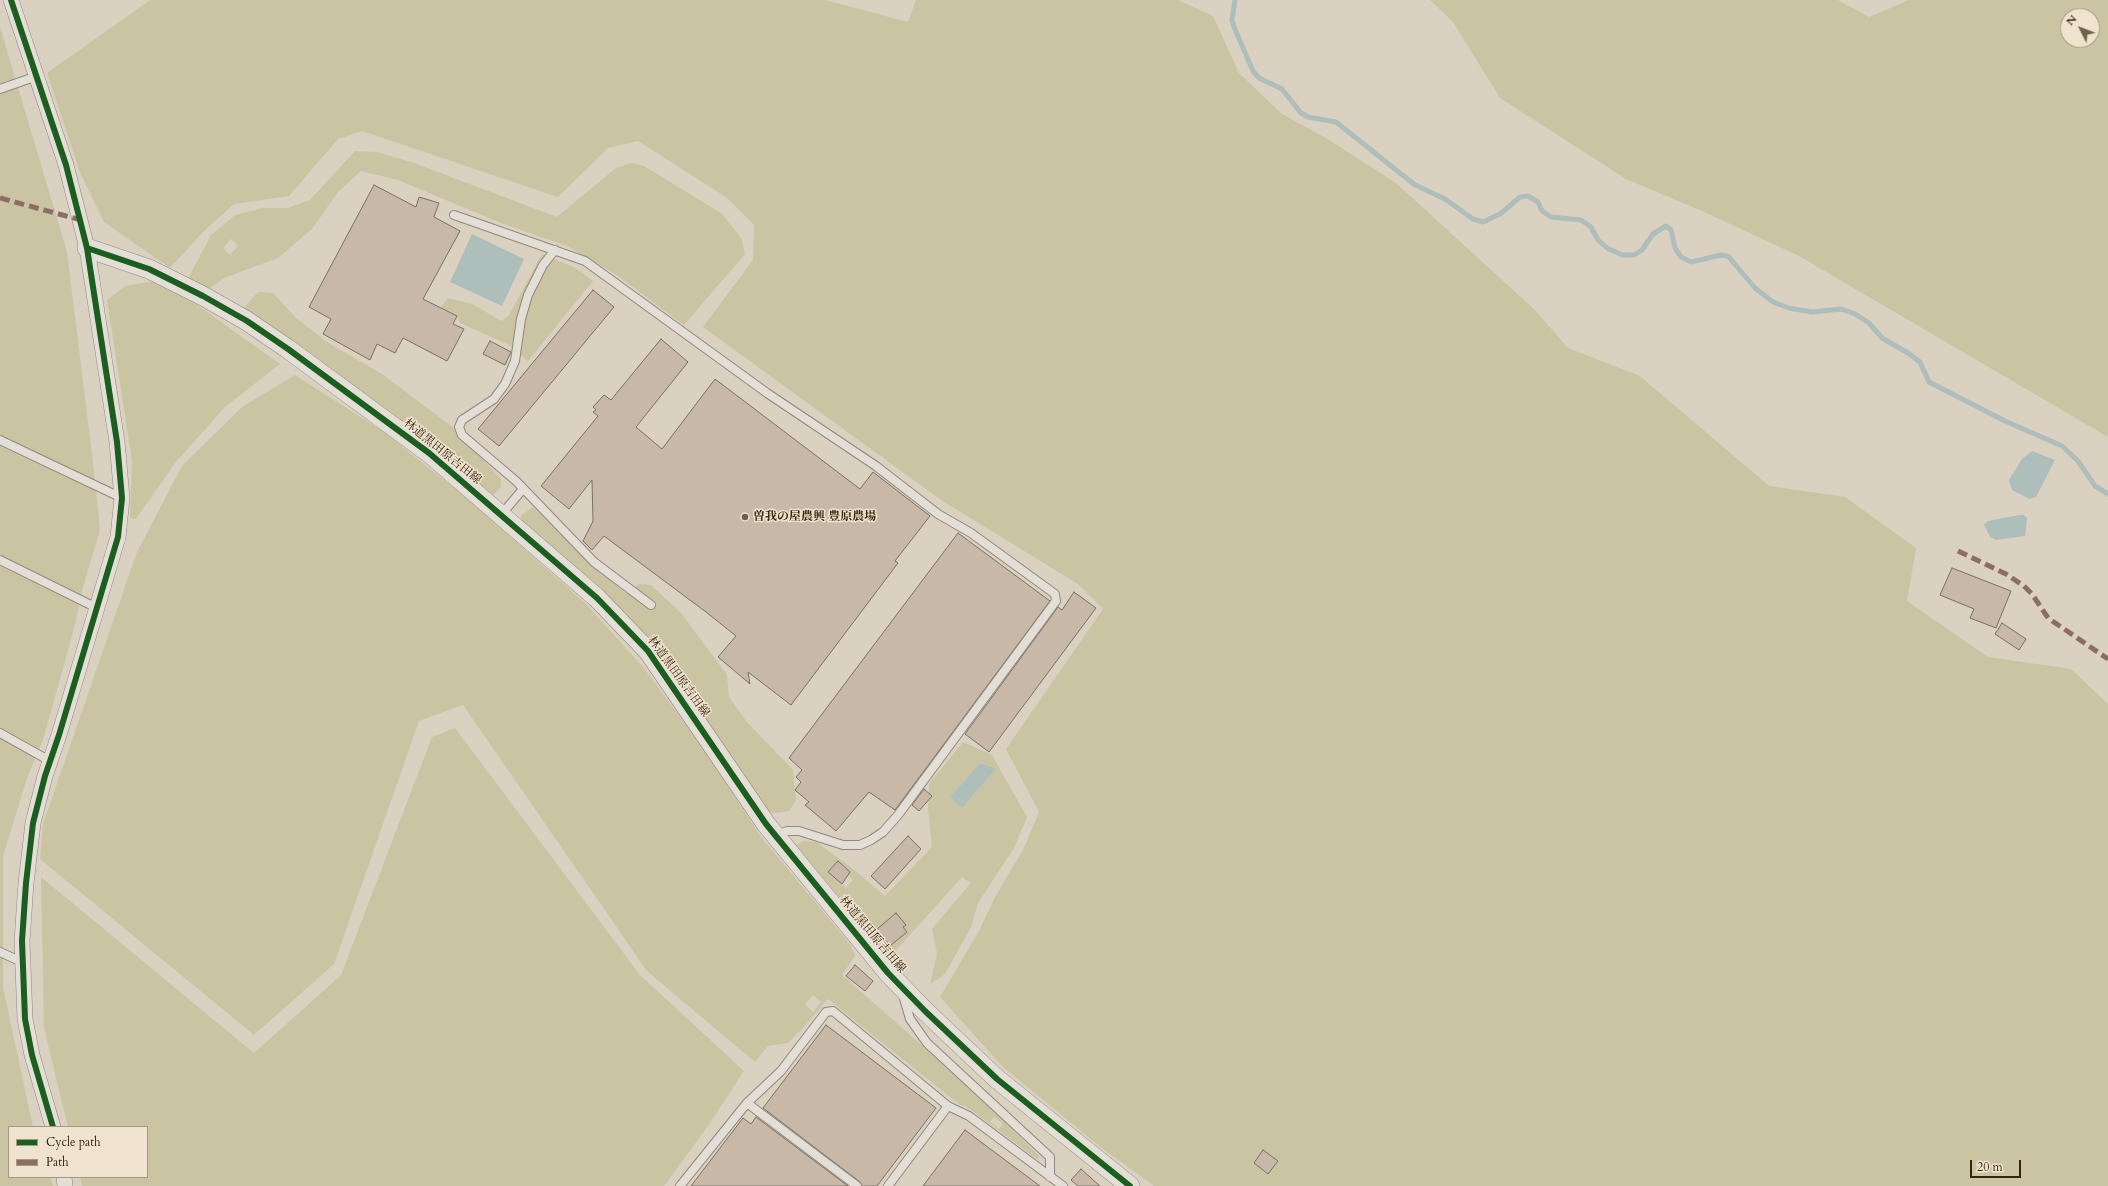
<!DOCTYPE html>
<html>
<head>
<meta charset="utf-8">
<style>
  body { margin:0 }
  #map { position:relative; width:2108px; height:1186px; overflow:hidden; background:#dbd1c1; font-family:Cardo,serif }
  canvas { display:block }
  .legend { position:absolute; left:8px; top:1126px; width:140px; height:52px; box-sizing:border-box; background:#efe3d0; border:1px solid #a59780; margin:0; padding:5px 7px; list-style:none; font-size:12px; color:#352408 }
  .legend li { display:flex; align-items:center; gap:8px; height:20px }
  .legend b { width:20px; border:1px solid #a59780 }
  .north { position:absolute; left:2060px; top:8px; width:40px; height:40px; box-sizing:border-box; background:#efe3d0; border:1px solid #a59780; border-radius:50%; rotate:312deg; font-size:11px; font-weight:700; line-height:16px; text-align:center; color:#352408 }
  .north::after { content:''; display:block; margin:auto; width:14px; height:18px; background:#6f6149; clip-path:polygon(50% 0,100% 100%,50% 72%,0 100%) }
  .scale { position:absolute; left:1970px; top:1160px; width:51px; height:18px; box-sizing:border-box; border:2px solid #352408; border-top:0; padding-left:5px; font-size:12px; line-height:14px; white-space:nowrap; color:#352408; -webkit-text-stroke:3px #efe3d0; paint-order:stroke }
</style>
</head>
<body>
<div id="map">
<canvas width="2108" height="1186"></canvas>
<ul class="legend">
<li><b style="height:5px;background:#1b5e20"></b>Cycle path</li>
<li><b style="height:5px;background:#8d6e63"></b>Path</li>
</ul>
<div class="north">N</div>
<div class="scale">20 m</div>
</div>
<script>
const g = document.querySelector('canvas').getContext('2d');
g.lineJoin = 'round';
function fillPath(path, color) { g.fillStyle = color; g.fill(path, 'evenodd'); }
const poly = rows => new Path2D(rows.map(r => 'M' + r).join(''));
function trace(path, color, width, dash) { g.strokeStyle = color; g.lineWidth = width; g.lineCap = dash ? 'butt' : 'round'; g.setLineDash(dash || []); g.stroke(path); }
function write(font, color, halo, rows, align = 'center') {
  g.font = font + ' Cardo,"Noto Serif JP",serif'; g.lineWidth = 3; g.setLineDash([]); g.textBaseline = 'middle'; g.strokeStyle = halo; g.fillStyle = color; for (const [text, x, y, turn = 0] of rows) {
    g.save(); g.translate(x, y); g.rotate((+turn || 0) * Math.PI / 180); g.textAlign = isNaN(turn) ? turn : align; if (halo) g.strokeText(text, 0, 0); g.fillText(text, 0, 0); g.restore();
  }
}
const green = poly([
  [150,0,825,0,908,22,916,0,1178,0,1213,16,1239,73,1282,114,1326,138,1396,183,1535,310,1568,348,1640,376,1769,486,1845,497,1916,548,1907,601,1988,657,2071,669,2108,704,2108,1186,1154,1186,1098,1145,1002,1066,940,997,979,931,996,895,1023,850,1039,812,1006,749,1103,609,1078,584,941,500,703,327,753,260,754,225,726,197,638,141,608,148,558,197,362,131,338,139,289,196,234,204,203,232,170,268,104,222,81,175,47,73],
  [1430,0,1838,0,1869,17,1909,0,2108,0,2108,437,1799,256,1702,211,1626,179,1500,98,1453,22],
  [2068,16,2092,16,2092,40,2068,40],
  [0,27,67,252,93,462,100,530,83,587,75,625,43,740,27,778,3,856,3,987,33,1127,9,1127,9,1177,50,1177,53,1186,0,1186],
  [355,151,377,152,414,163,557,217,616,168,631,163,644,166,721,213,741,238,745,254,684,325,617,275,567,246,501,223,398,180,361,171,338,192,312,229,278,258,224,278,209,289,188,279,211,235,235,215,262,208,288,208,310,200],
  [231,239,238,246,230,255,223,248],
  [542,254,576,268,593,281,528,361,509,345,460,323,457,316,440,308,448,298,472,304,502,321,509,315],
  [155,281,179,292,280,364,225,407,175,463,136,519,130,518,132,461,107,300,125,286],
  [258,292,273,293,296,318,330,344,382,374,451,426,501,479,501,487,491,497,243,309],
  [295,375,384,432,469,500,585,603,643,667,702,746,761,837,850,944,855,956,842,975,976,1093,1039,1156,1037,1159,978,1115,965,1106,960,1105,828,999,804,1027,788,1043,768,1046,755,1062,647,971,463,705,419,721,334,964,254,1035,40,859,43,824,137,552,182,466,242,407],
  [813,995,821,1002,813,1012,805,1004],
  [994,1117,1003,1124,999,1129,990,1122],
  [533,507,597,570,627,594,639,584,651,585,681,613,727,675,729,697,746,721,793,770,796,800,789,811,775,813,766,811,653,651,518,524,522,515],
  [455,728,640,975,744,1071,708,1126,664,1186,82,1186,80,1177,147,1177,147,1127,68,1127,44,1028,41,877,254,1053,341,975,432,737],
  [963,742,992,755,1027,817,1014,848,978,903,971,927,945,974,930,984,937,953,932,929,971,883,962,877,900,946,889,957,796,845,803,841,816,842,852,868,885,896,932,847,928,810,929,784],
  [980,763,995,770,962,808,950,797],
  [838,861,846,868,844,871,853,880,846,888,828,872],
  [906,925,903,927,907,932,890,946,876,930]
]);
const water = poly([
  [472,234,524,259,502,306,450,282],
  [2032,451,2055,460,2036,497,2029,499,2012,490,2009,480,2022,459],
  [2019,515,2024,515,2027,518,2025,536,1996,540,1990,537,1984,525,1988,521],
  [980,763,996,769,962,808,950,797]
]);
const stream = poly([
  [1235,0,1232,20,1234,27,1253,71,1259,78,1282,89,1301,113,1308,117,1336,122,1415,185,1445,199,1473,219,1483,222,1500,214,1520,197,1528,196,1538,202,1542,211,1551,217,1581,220,1591,227,1598,240,1607,248,1622,255,1634,255,1642,250,1653,234,1666,226,1671,230,1675,248,1681,257,1691,262,1721,255,1728,256,1755,288,1773,302,1789,308,1812,312,1841,309,1855,314,1869,323,1882,338,1908,353,1920,362,1929,382,2005,421,2062,446,2078,461,2095,486,2108,494]
]);
const building = poly([
  [374,185,416,207,419,197,439,203,434,217,460,231,423,299,457,316,453,324,464,329,447,361,403,338,395,353,377,344,370,360,323,334,331,319,309,307,374,185],
  [593,290,614,307,499,446,478,429,593,290],
  [661,339,688,362,636,427,662,449,715,379,860,489,873,472,930,516,895,561,898,563,791,705,748,672,750,684,718,657,736,636,706,612,604,536,592,550,583,541,593,521,592,480,569,509,541,486,598,416,593,412,596,410,593,407,604,395,611,400,661,339],
  [490,341,511,352,505,365,483,354,490,341],
  [958,533,1050,601,895,810,869,792,836,831,805,805,809,802,795,790,801,782,796,777,802,770,789,758,958,533],
  [1952,568,2011,591,1996,628,1970,618,1974,609,1940,595,1952,568],
  [1074,592,1096,608,989,752,965,734,1058,607,1062,610,1074,592],
  [2002,623,2026,639,2019,650,1995,634,2002,623],
  [924,789,932,796,919,811,912,805,924,789],
  [908,836,921,849,885,889,871,876,908,836],
  [838,861,850,872,842,884,828,872,838,861],
  [896,913,906,925,903,927,907,932,890,946,876,930,896,913],
  [855,965,873,981,865,991,846,976,855,965],
  [826,1025,936,1108,877,1186,862,1186,860,1182,763,1108,826,1025],
  [756,1117,848,1186,691,1186,743,1118,751,1124,756,1117],
  [965,1130,997,1154,1040,1186,923,1186,965,1130],
  [1263,1150,1278,1161,1268,1174,1254,1163,1263,1150],
  [1081,1169,1100,1186,1078,1186,1071,1180,1081,1169]
]);
const service = poly([
  [0,89,37,76],
  [454,215,585,261,767,393,876,466,938,514,971,533,1055,594,1056,601,898,815,883,832,871,840,860,845,843,845,799,831,787,831,776,836],
  [555,250,543,265,528,295,521,319,515,361,505,384,494,399,462,420,459,427,462,435,516,481,594,562,651,605],
  [0,440,122,498],
  [501,515,523,489],
  [0,560,97,608],
  [0,733,50,761],
  [0,952,22,962],
  [903,995,910,1019,927,1043,1050,1157,1050,1177],
  [747,1103,857,1186],
  [680,1186,747,1103,781,1071,826,1012,833,1011,948,1106,969,1116,1063,1186],
  [888,1186,948,1106]
]);
const minor = poly([
  [11,0,66,165,87,248,117,442,122,498,118,537,59,735,45,776,33,823,26,883,22,941,25,1019,32,1055,53,1127],
  [64,1177,65,1186]
]);
const tertiary = poly([
  [87,248,149,269,203,296,247,321,288,349,429,453,597,598,648,651,766,824,888,973,925,1011,997,1079,1130,1186]
]);
const quiet = poly([
  [0,198,81,220],
  [1958,551,2006,574,2024,586,2032,594,2048,618,2108,659]
]);
const cycleway = poly([
  [11,0,66,165,87,248,117,442,122,498,118,537,59,735,45,776,33,823,26,883,22,941,25,1019,32,1055,53,1127],
  [87,248,149,269,203,296,247,321,288,349,429,453,597,598,648,651,766,824,888,973,925,1011,997,1079,1130,1186]
]);
const markers = [
  [745,517,4,"#6f6149"]
];
const streetNames = [
  ["林道黒田原吉田線",442,452,39],
  ["林道黒田原吉田線",678,677,54],
  ["林道黒田原吉田線",872,935,50]
];
const poiNames = [
  ["曽我の屋農興 豊原農場",753,517]
];
fillPath(green, '#cac4a2');
fillPath(water, '#aebebb');
trace(stream, '#aebebb', 5);
fillPath(building, '#c8b8a8');
trace(building, '#777064', 1);
trace(service, '#90887c', 10);
trace(minor, '#90887c', 16);
trace(tertiary, '#90887c', 20);
trace(service, '#e4dfd6', 8);
trace(minor, '#e4dfd6', 15);
trace(tertiary, '#e4dfd6', 19);
trace(quiet, '#8d6e63', 5, [10, 5]);
trace(cycleway, '#1b5e20', 6);
for (const [x, y, r, color] of markers) { const dot = new Path2D(); dot.arc(x, y, r, 0, 2 * Math.PI); g.fillStyle = color; g.fill(dot); trace(dot, '#efe3d0', 1.5); }
write('12px', '#352408', '#efe3d0', streetNames);
write('bold 12px', '#352408', '#efe3d0', poiNames, 'left');
</script>
</body>
</html>
